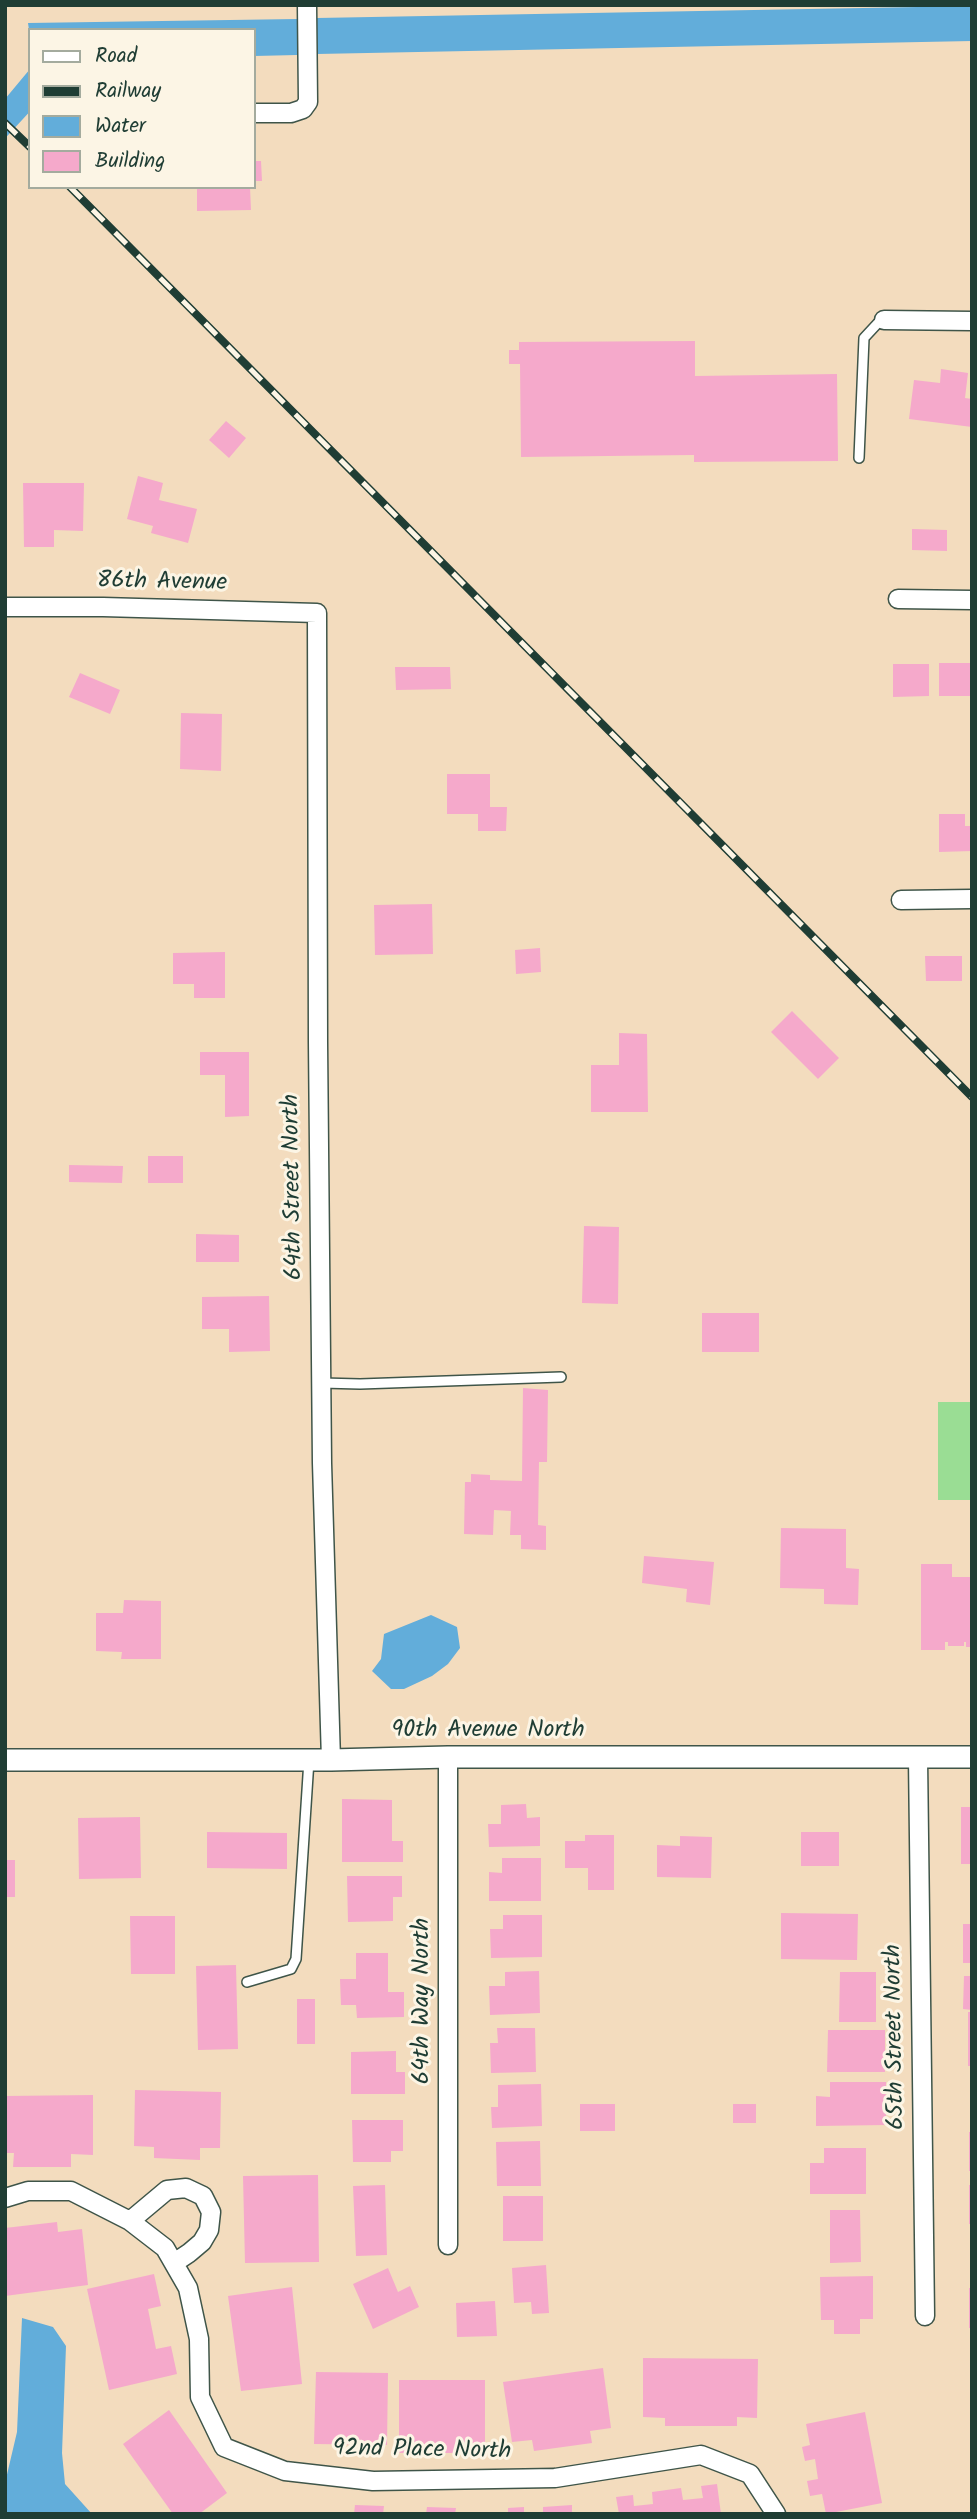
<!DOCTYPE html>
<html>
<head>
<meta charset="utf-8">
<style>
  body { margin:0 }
  #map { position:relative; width:977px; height:2519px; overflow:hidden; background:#f3dcbe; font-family:Kalam,sans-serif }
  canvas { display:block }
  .frame { position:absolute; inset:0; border:7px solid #1f3d34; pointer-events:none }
  .legend { position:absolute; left:28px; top:28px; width:228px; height:161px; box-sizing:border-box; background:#fcf5e5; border:2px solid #a4ab9e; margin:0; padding:9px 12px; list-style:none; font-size:21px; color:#1f3d34 }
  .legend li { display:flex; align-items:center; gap:14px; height:35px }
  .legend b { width:35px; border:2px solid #a4ab9e }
</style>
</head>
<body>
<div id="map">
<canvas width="977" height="2519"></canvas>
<div class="frame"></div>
<ul class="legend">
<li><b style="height:9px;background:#fff"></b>Road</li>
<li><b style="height:9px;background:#1f3d34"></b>Railway</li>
<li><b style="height:19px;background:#62adda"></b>Water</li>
<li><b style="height:19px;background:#f5a9cb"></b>Building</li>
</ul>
</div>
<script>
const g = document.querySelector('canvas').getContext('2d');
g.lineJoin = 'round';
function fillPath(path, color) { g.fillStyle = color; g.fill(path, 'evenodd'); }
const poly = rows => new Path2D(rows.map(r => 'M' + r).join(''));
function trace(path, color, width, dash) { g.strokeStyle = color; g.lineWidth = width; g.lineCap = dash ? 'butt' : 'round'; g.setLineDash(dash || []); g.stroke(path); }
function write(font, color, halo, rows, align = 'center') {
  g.font = font + ' Kalam,sans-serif'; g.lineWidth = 6; g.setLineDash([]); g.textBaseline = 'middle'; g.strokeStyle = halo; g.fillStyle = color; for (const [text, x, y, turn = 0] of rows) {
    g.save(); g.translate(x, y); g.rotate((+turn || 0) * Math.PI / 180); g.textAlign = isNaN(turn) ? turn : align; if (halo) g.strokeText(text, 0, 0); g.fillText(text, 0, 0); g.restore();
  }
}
const green = poly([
  [938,1402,972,1402,972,1500,938,1500]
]);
const water = poly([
  [972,6,972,41,317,54,317,18],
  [297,19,297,55,254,56,254,30,30,30,30,37,28,23],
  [30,69,30,105,5,134,5,99],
  [431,1615,457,1627,460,1648,448,1664,432,1676,404,1689,391,1689,372,1671,381,1659,384,1634],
  [22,2318,53,2327,66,2346,62,2453,65,2484,92,2514,5,2514,5,2483,17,2432]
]);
const stream = poly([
  [5,134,30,107]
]);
const building = poly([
  [254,161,261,161,262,181,254,181],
  [197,187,250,187,251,210,197,211],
  [695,341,695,376,837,374,838,461,694,462,694,455,521,457,520,364,509,364,509,350,519,350,519,342],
  [941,369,968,373,965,398,972,399,972,427,909,419,914,380,940,383],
  [226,421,246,438,229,458,209,440],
  [138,476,163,483,159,500,197,509,188,543,151,533,153,526,127,519],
  [23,483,84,483,83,531,54,530,54,547,24,547],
  [912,529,947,530,947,551,912,550],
  [939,663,972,663,972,696,939,696],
  [893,664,929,664,929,696,893,697],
  [395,667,450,667,451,689,396,690],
  [80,673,120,690,110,714,69,697],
  [181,713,222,714,221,771,180,769],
  [447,774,490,774,490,807,507,807,506,831,478,831,478,814,447,814],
  [939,814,965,814,965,826,972,826,972,851,939,852],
  [432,904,433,954,375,955,374,905],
  [540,948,541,972,516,974,515,950],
  [225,952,225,998,194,998,194,984,173,984,173,953],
  [925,956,962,956,962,981,926,981],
  [792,1011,839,1058,818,1079,771,1032],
  [619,1033,647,1034,648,1112,591,1112,591,1065,619,1065],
  [200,1052,249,1052,249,1116,225,1117,225,1075,200,1075],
  [148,1156,183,1156,183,1183,148,1183],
  [69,1165,123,1166,122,1183,69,1182],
  [584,1226,619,1227,618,1304,582,1303],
  [196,1234,239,1235,239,1262,196,1262],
  [269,1296,270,1351,229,1352,229,1329,202,1329,202,1297],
  [702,1313,759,1313,759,1352,702,1352],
  [523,1388,548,1390,547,1462,539,1462,538,1525,546,1526,546,1550,521,1549,521,1535,510,1535,511,1511,494,1510,493,1535,464,1534,465,1482,471,1482,471,1474,490,1475,490,1480,522,1481],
  [781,1528,846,1529,846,1568,859,1569,858,1605,824,1604,824,1589,780,1588],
  [644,1556,714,1562,710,1605,686,1602,687,1589,642,1583],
  [921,1564,952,1564,952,1577,972,1577,972,1647,966,1647,966,1642,964,1642,964,1646,948,1646,948,1642,945,1642,945,1650,921,1650],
  [124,1600,161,1601,161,1659,121,1659,122,1652,96,1651,96,1613,123,1613],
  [342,1799,392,1800,392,1841,403,1841,403,1862,342,1862],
  [526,1804,527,1818,540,1817,540,1846,489,1847,488,1824,501,1824,501,1805],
  [961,1807,972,1807,972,1864,961,1864],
  [140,1817,141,1878,79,1879,78,1818],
  [207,1832,287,1833,287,1869,207,1868],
  [801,1832,839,1832,839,1866,801,1866],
  [585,1835,614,1835,614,1890,588,1890,588,1868,565,1868,565,1841,585,1841],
  [680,1836,712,1837,711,1878,657,1877,657,1845,680,1846],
  [502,1858,541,1858,541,1901,489,1901,489,1872,502,1873],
  [5,1860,15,1860,15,1897,5,1897],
  [347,1876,402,1876,402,1897,393,1897,393,1921,348,1922],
  [781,1913,858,1914,857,1960,781,1959],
  [503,1915,542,1915,542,1957,491,1958,490,1929,503,1929],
  [130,1916,175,1916,175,1974,131,1974],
  [963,1924,972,1924,972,1963,963,1963],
  [356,1953,388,1953,388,1992,404,1992,404,2017,357,2018,356,2005,341,2005,340,1979,356,1979],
  [236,1965,238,2049,198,2050,196,1966],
  [539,1971,540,2013,490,2015,489,1986,505,1986,505,1972],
  [840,1972,876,1972,876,2022,839,2022],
  [964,1976,972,1976,972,2010,963,2009],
  [297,1999,315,1999,315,2044,297,2044],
  [968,2012,972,2012,972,2066,968,2066],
  [497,2028,535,2028,536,2072,491,2073,490,2043,498,2043],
  [828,2030,885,2030,885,2072,827,2072],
  [396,2051,396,2072,405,2072,405,2094,351,2094,351,2052],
  [830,2082,886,2082,886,2125,816,2126,816,2096,830,2097],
  [541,2084,542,2126,492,2128,491,2107,498,2107,498,2085],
  [135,2090,221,2092,220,2148,200,2148,200,2160,154,2158,154,2147,134,2146],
  [93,2095,93,2155,71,2154,71,2167,13,2167,14,2153,5,2153,5,2096],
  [580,2104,615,2104,615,2131,580,2131],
  [733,2104,756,2104,756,2123,733,2123],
  [352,2120,403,2120,403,2151,391,2151,391,2162,353,2162],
  [969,2132,972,2132,972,2171,969,2171],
  [540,2141,541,2186,497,2186,496,2142],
  [824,2148,866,2148,866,2194,810,2194,810,2163,824,2163],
  [318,2175,319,2262,245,2263,243,2176],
  [385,2185,387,2255,356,2256,353,2186],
  [969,2185,972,2185,972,2224,969,2224],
  [503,2196,543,2196,543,2241,503,2241],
  [830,2210,860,2210,861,2262,830,2263],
  [57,2222,58,2232,82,2229,88,2285,5,2296,5,2228],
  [546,2265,549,2313,532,2314,531,2302,514,2303,512,2268],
  [388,2268,398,2292,410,2286,419,2307,373,2329,353,2284],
  [154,2274,161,2306,148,2309,156,2349,171,2346,177,2374,109,2390,87,2289],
  [873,2276,873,2319,860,2319,860,2334,834,2334,834,2320,821,2320,820,2277],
  [292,2287,302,2384,241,2391,228,2296],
  [969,2288,972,2288,972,2328,969,2328],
  [495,2301,497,2336,457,2337,456,2303],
  [643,2358,758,2359,757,2418,737,2417,737,2426,665,2426,665,2418,643,2417],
  [603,2368,611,2428,590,2431,592,2443,534,2451,532,2440,512,2442,503,2382],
  [316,2372,388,2373,387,2445,314,2444],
  [399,2380,485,2380,485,2453,399,2453],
  [169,2410,227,2493,199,2514,173,2514,123,2444],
  [865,2412,882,2503,826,2514,822,2494,810,2496,807,2481,818,2479,815,2459,805,2461,802,2447,810,2445,806,2424],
  [717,2484,721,2514,619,2514,616,2497,633,2495,634,2506,653,2504,652,2492,681,2488,683,2500,703,2498,701,2486],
  [355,2505,384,2506,383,2514,354,2514],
  [572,2505,572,2514,543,2514,543,2507],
  [427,2507,456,2508,455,2514,426,2514],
  [524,2507,524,2514,508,2514,508,2508]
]);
const service = poly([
  [859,458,864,338,877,324,884,320],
  [322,1383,360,1384,561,1377],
  [247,1982,291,1969,296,1959,309,1760]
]);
const minor = poly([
  [254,113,291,113,303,109,308,102,307,5],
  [884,320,972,321],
  [898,599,972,600],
  [5,607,103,607,317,613,318,1042,322,1463,331,1760],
  [901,900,972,899],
  [448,1757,448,2245],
  [918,1758,925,2316],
  [5,2198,28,2191,71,2191,130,2221,165,2248,188,2288,199,2339,200,2397,224,2447,285,2471,373,2481,555,2478,701,2455,750,2474,776,2514],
  [130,2221,167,2190,186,2188,203,2196,211,2212,209,2230,202,2242,189,2253,174,2263]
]);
const tertiary = poly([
  [5,1760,331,1760,448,1757,972,1757]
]);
const rail = poly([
  [5,123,30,147],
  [70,187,972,1097]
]);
const streetNames = [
  ["86th Avenue",162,584,1],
  ["64th Street North",295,1187,-91],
  ["90th Avenue North",488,1732],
  ["64th Way North",424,2001,-90],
  ["65th Street North",897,2037,-91],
  ["92nd Place North",422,2452,1]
];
fillPath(green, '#9add94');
fillPath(water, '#62adda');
trace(stream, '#62adda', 6);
fillPath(building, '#f5a9cb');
trace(service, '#3f5549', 12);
trace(minor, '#3f5549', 21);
trace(tertiary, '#3f5549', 24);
trace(service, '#fff', 9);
trace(minor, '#fff', 18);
trace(tertiary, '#fff', 21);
trace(rail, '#1f3d34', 8);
trace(rail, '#fcf5e5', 5, [16]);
write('24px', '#1f3d34', '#fcf5e5', streetNames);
</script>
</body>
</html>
